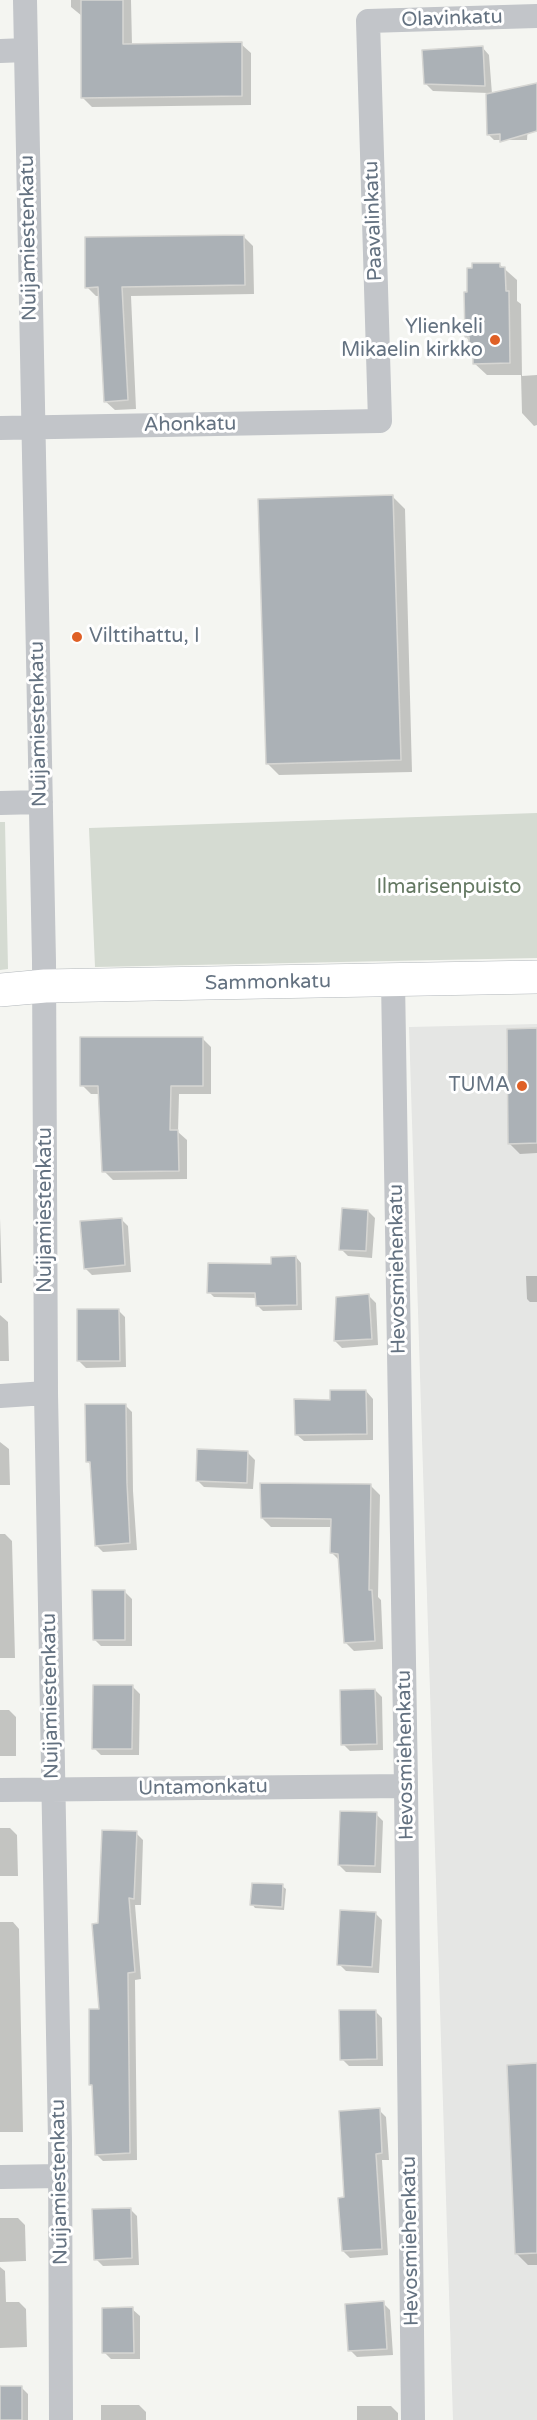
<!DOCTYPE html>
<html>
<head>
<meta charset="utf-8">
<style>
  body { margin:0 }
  canvas { display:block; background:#f4f5f1 }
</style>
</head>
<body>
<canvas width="537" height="2420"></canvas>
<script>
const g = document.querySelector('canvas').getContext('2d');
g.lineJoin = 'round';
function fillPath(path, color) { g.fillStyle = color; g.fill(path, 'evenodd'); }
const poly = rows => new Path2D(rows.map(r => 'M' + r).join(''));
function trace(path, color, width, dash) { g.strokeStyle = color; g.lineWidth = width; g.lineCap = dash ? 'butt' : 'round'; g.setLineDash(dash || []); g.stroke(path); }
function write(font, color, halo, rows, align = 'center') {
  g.font = font + ' "Varela Round",sans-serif'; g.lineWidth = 6; g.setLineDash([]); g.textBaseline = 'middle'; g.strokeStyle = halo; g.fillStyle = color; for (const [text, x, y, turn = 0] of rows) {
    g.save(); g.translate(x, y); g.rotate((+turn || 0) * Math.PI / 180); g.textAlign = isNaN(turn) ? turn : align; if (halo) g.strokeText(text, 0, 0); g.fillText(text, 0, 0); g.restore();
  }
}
const built = poly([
  [537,1024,537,2420,453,2420,409,1027]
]);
const green = poly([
  [537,813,537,958,95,967,89,828],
  [0,822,5,822,8,969,0,970]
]);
const shadow = poly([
  [71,0,131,0,132,45,241,44,251,53,251,105,92,107,83,98,82,16,71,7],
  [482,47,489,55,492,94,530,94,527,140,494,140,488,134,488,93,433,91,426,84],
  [244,237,253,246,254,294,131,296,136,409,115,410,105,401,100,296,96,296,87,287],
  [499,264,517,280,517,301,521,304,522,376,537,375,537,425,534,426,522,413,521,375,487,375,474,363,474,350,466,336,469,293],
  [393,497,405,509,412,772,279,775,267,763],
  [537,1029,537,1153,520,1154,510,1144],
  [202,1038,211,1047,211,1094,179,1094,178,1132,187,1140,187,1179,113,1180,104,1171,100,1094,91,1094,82,1085],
  [368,1211,375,1218,372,1258,348,1256,341,1249],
  [0,1218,2,1283,0,1283],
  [121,1219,128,1226,131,1272,92,1275,85,1268],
  [296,1257,301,1263,302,1310,263,1311,257,1305,257,1298,214,1297,209,1292],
  [526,1276,537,1276,537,1302,530,1302,527,1299],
  [369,1296,376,1303,378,1345,342,1348,335,1341],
  [118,1310,125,1317,126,1367,86,1368,79,1361],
  [0,1315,8,1322,9,1361,0,1361],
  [366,1391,373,1399,373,1440,304,1441,296,1434,331,1401],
  [125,1405,132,1412,133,1491,137,1550,103,1552,96,1545,91,1465,87,1461],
  [0,1442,9,1449,10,1485,0,1485],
  [248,1453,255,1460,253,1489,204,1487,197,1480],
  [371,1486,380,1495,378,1597,381,1600,383,1649,354,1651,345,1642,340,1561,332,1553,332,1527,271,1527,262,1518],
  [0,1534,5,1534,12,1541,15,1658,0,1658],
  [125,1592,132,1599,132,1646,101,1646,94,1639],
  [133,1687,140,1694,139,1755,101,1755,94,1748],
  [375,1690,382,1697,383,1750,350,1751,343,1744],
  [0,1710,9,1710,16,1717,16,1756,0,1756],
  [376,1814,383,1821,381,1873,346,1872,339,1865],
  [0,1828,10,1828,17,1835,18,1876,0,1876],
  [136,1833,143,1840,141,1905,135,1905,141,1979,135,1980,137,2160,103,2161,96,2154,94,2088,90,2084,101,2010],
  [282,1886,286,1889,284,1910,255,1908,252,1904],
  [375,1913,382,1920,379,1973,346,1971,339,1964],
  [0,1922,13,1922,19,1929,23,2132,0,2132],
  [375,2011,382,2018,383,2066,349,2066,342,2059],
  [537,2065,537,2265,528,2265,516,2253],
  [379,2110,386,2117,389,2160,382,2160,388,2255,350,2258,343,2251,345,2199],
  [130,2209,137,2216,139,2265,103,2266,96,2259],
  [0,2218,18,2218,25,2225,26,2261,0,2262],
  [0,2267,5,2271,6,2302,19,2302,26,2309,27,2347,0,2348],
  [383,2303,390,2310,393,2355,357,2357,350,2350],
  [132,2309,140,2316,140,2359,111,2359,104,2352],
  [21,2387,28,2394,28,2420,0,2420,0,2388],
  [101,2405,139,2405,146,2412,146,2420,101,2420],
  [357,2406,391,2406,398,2413,398,2420,357,2420]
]);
const building = poly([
  [81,0,123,0,123,44,242,42,242,96,81,98,81,0],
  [483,46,485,86,424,84,422,50,483,46],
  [537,83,537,131,500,142,500,134,487,135,486,94,537,83],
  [244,235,245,285,122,287,128,400,104,402,98,287,85,288,85,237,244,235],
  [472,263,500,263,500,267,505,267,506,291,509,291,510,363,473,364,473,347,469,347,469,337,465,337,464,292,467,292,467,268,472,268,472,263],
  [393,495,401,760,266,764,258,499,393,495],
  [537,1028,537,1143,508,1144,507,1029,537,1028],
  [80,1037,203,1037,203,1086,171,1086,170,1130,178,1130,179,1171,102,1172,98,1086,80,1086,80,1037],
  [342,1208,368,1210,366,1251,339,1250,342,1208],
  [122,1218,125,1265,84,1269,80,1221,122,1218],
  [296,1256,297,1305,256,1306,255,1293,207,1293,208,1263,271,1264,271,1257,296,1256],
  [369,1294,372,1339,334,1341,336,1297,369,1294],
  [77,1309,119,1309,120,1361,77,1361,77,1309],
  [330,1390,366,1390,367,1434,295,1435,294,1399,330,1400,330,1390],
  [85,1404,126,1404,127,1483,130,1543,95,1546,90,1462,86,1462,85,1404],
  [197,1449,248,1451,247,1483,196,1481,197,1449],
  [260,1483,371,1484,369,1590,372,1590,375,1641,344,1643,338,1554,330,1553,331,1519,261,1518,260,1483],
  [92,1590,125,1590,125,1640,93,1640,92,1590],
  [93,1685,133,1685,132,1749,92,1749,93,1685],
  [375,1689,377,1744,341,1745,340,1690,375,1689],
  [340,1811,377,1812,375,1866,338,1865,340,1811],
  [102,1830,137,1831,134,1899,129,1898,135,1972,128,1973,130,2153,95,2155,92,2085,89,2085,89,2009,99,2009,92,1924,98,1923,102,1830],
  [252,1883,283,1884,282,1907,250,1905,252,1883],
  [340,1910,376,1912,372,1967,337,1965,340,1910],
  [339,2010,376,2010,377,2059,340,2060,339,2010],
  [537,2063,537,2253,515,2254,507,2065,537,2063],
  [380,2108,382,2153,376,2154,382,2249,342,2251,338,2198,344,2197,339,2111,380,2108],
  [131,2208,132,2258,94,2260,92,2209,131,2208],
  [384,2301,387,2349,348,2351,345,2304,384,2301],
  [133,2307,134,2353,102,2353,102,2308,133,2307],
  [0,2386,22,2386,22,2420,0,2420,0,2386]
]);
const street = poly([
  [25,0,44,961,46,1393,60,2141,61,2420],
  [0,51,26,50],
  [0,428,380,421,368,21,537,16],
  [0,803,41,802],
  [393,980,406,1786,413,2420],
  [0,1396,46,1393],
  [0,1790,406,1786],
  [0,2177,60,2176]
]);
const secondary = poly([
  [0,990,45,986,537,977]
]);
const markers = [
  [495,340,6,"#df6026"],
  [77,637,6,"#df6026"],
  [522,1086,6,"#df6026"]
];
const streetNames = [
  ["Olavinkatu",452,19,-2],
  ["Paavalinkatu",374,221,-92],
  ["Nuijamiestenkatu",29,238,-91],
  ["Ahonkatu",190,425,-1],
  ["Nuijamiestenkatu",39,724,-91],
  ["Sammonkatu",268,983,-1],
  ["Nuijamiestenkatu",46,1210,-90],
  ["Hevosmiehenkatu",398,1269,-91],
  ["Nuijamiestenkatu",51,1696,-91],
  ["Hevosmiehenkatu",406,1755,-91],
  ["Untamonkatu",203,1788,-1],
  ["Nuijamiestenkatu",60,2182,-91],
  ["Hevosmiehenkatu",411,2241,-91]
];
const poiNames = [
  ["Ylienkeli",483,328],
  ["Mikaelin kirkko",483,351],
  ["Vilttihattu, I",89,637,"left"],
  ["TUMA",510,1086]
];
const parkNames = [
  ["Ilmarisenpuisto",449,888]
];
fillPath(built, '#e5e6e4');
fillPath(green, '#d5dbd2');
fillPath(shadow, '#0003');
fillPath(building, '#abb1b6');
trace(building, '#d6d6d3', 1.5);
trace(secondary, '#b2b7bb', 34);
trace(street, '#c2c5c9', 24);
trace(secondary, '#fff', 33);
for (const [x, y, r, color] of markers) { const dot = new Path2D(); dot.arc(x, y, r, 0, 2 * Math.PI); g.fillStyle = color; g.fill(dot); trace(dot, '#fff', 2); }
write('20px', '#647281', '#fff', streetNames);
write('20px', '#647281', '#fff', poiNames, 'right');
write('20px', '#657963', '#fff', parkNames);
</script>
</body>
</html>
